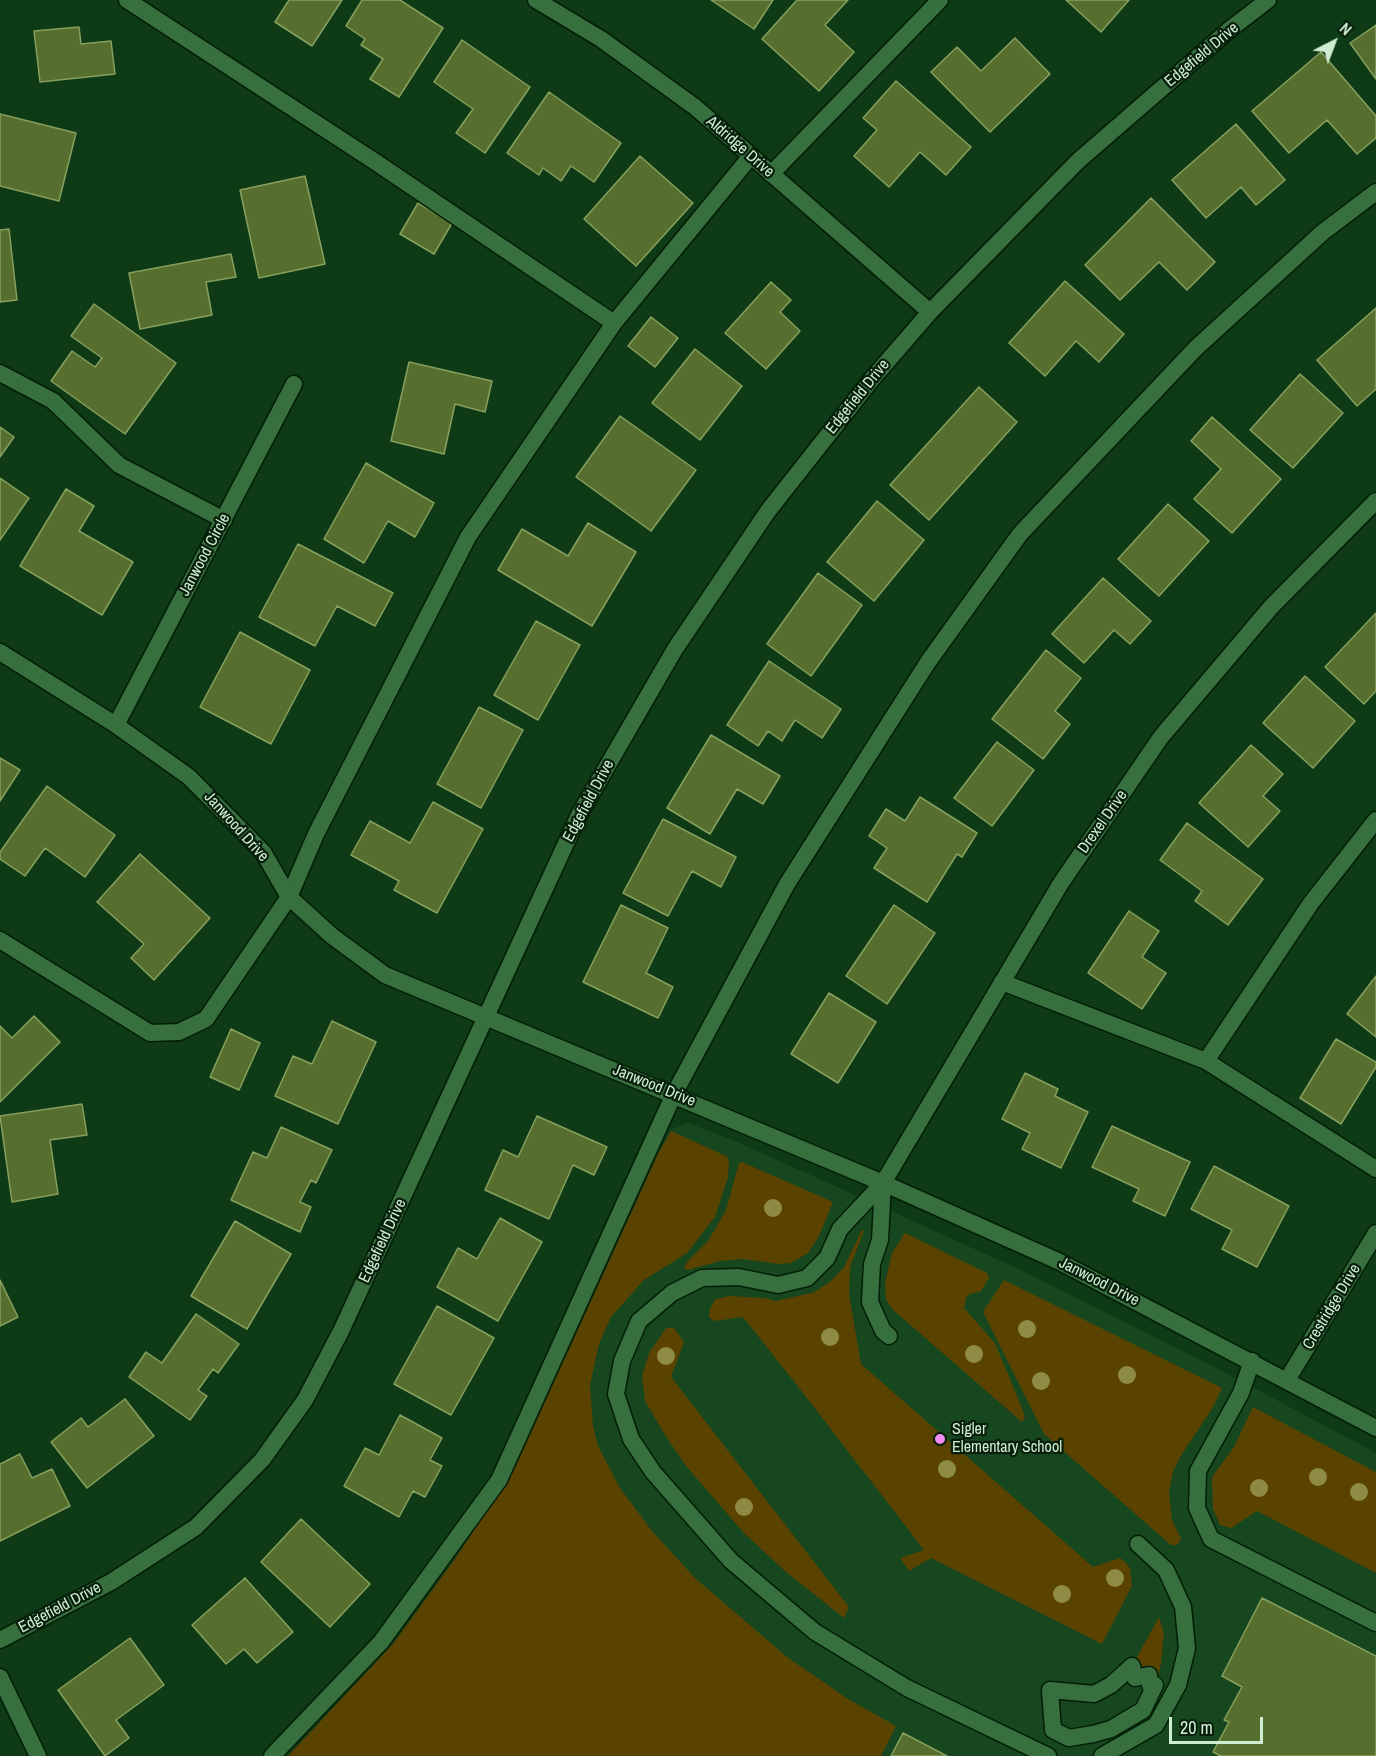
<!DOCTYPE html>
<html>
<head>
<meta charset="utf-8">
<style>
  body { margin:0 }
  #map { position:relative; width:1376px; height:1756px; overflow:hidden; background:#0e3a16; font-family:"Archivo Narrow",sans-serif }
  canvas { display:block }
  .north { position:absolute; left:1304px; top:12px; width:60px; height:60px; -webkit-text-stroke:4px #061e0a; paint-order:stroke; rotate:42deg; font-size:16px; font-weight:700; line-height:24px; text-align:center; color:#cfedd1 }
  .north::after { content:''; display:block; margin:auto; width:21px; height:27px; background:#cfedd1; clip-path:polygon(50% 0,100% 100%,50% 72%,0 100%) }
  .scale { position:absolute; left:1169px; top:1717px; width:94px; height:27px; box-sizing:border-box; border:3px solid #cfedd1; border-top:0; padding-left:8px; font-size:18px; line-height:21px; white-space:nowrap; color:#cfedd1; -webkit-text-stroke:4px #061e0a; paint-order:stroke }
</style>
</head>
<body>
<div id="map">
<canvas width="1376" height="1756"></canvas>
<div class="north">N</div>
<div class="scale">20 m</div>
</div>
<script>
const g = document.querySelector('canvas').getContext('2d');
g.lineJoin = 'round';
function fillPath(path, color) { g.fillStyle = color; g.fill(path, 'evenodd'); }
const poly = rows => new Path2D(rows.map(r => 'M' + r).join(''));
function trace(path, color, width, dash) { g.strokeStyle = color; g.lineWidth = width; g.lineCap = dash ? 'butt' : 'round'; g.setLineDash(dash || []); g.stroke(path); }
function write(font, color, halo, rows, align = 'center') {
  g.font = font + ' "Archivo Narrow",sans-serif'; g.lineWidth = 4.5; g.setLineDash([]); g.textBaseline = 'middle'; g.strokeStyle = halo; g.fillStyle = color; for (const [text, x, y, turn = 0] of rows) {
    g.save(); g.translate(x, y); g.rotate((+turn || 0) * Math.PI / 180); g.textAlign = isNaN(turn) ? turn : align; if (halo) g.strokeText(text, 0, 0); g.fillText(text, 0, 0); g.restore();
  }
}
const built = poly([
  [688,1123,733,1140,1021,1270,1207,1363,1376,1453,1376,1756,288,1756,393,1644,455,1559,514,1470,659,1152,671,1129]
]);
const green = poly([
  [671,1131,726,1156,729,1160,728,1177,715,1217,687,1253,644,1280,611,1317,599,1344,590,1385,593,1426,598,1446,620,1488,652,1531,695,1578,787,1657,848,1699,896,1726,881,1756,288,1756,393,1644,455,1559,514,1470,659,1152],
  [742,1162,833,1202,819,1236,808,1253,791,1263,779,1264,743,1259,720,1261,687,1270,684,1268,687,1262,708,1241,726,1210,739,1163],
  [862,1230,864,1231,850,1267,849,1294,861,1364,1093,1567,1120,1558,1125,1562,1130,1568,1132,1586,1102,1644,931,1558,909,1571,900,1558,924,1550,800,1389,743,1317,714,1321,709,1317,710,1308,716,1299,729,1296,765,1298,776,1301,815,1292,831,1281,844,1267],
  [905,1233,987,1273,989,1278,981,1291,967,1295,964,1308,995,1343,1022,1408,1025,1418,1022,1422,892,1309,886,1299,885,1283,892,1253],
  [1004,1280,1222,1388,1212,1409,1180,1457,1173,1472,1169,1492,1172,1520,1181,1539,1177,1545,1171,1545,1044,1434,983,1312],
  [666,1328,674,1328,684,1342,671,1377,849,1607,844,1618,785,1571,744,1533,686,1466,665,1435,645,1401,642,1376,649,1353],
  [1253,1407,1376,1472,1376,1573,1257,1511,1231,1528,1220,1525,1213,1509,1212,1477,1234,1447],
  [1159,1617,1164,1633,1161,1664,1156,1684,1132,1666]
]);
const building = poly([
  [289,0,342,0,312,46,275,22,289,0],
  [362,0,400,0,443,28,399,97,370,79,383,59,361,45,365,39,346,26,362,0],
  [711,0,773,0,754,29,711,0],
  [797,0,848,0,825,25,854,52,819,91,762,39,797,0],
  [1066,0,1129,0,1101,32,1066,0],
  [1376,25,1376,79,1350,43,1376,25],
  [79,27,81,44,111,41,115,74,40,82,34,31,79,27],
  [1015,38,1050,74,990,132,931,72,957,47,981,71,1015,38],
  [462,40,530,87,485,153,456,133,473,109,434,82,462,40],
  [1321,52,1376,116,1376,138,1357,154,1327,120,1289,153,1252,111,1321,52],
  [896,81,971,147,946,175,920,152,889,187,854,156,877,130,863,118,896,81],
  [549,92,621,143,594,182,571,166,561,181,543,168,539,175,507,153,549,92],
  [0,114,76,133,59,201,0,186,0,114],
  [1236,124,1285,180,1256,205,1241,187,1206,218,1172,180,1236,124],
  [640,156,693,203,636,266,584,219,640,156],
  [305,176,325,264,259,278,240,190,305,176],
  [1151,198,1215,262,1187,290,1159,262,1120,300,1085,265,1151,198],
  [418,203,452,223,434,254,400,234,418,203],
  [9,229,17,300,0,302,0,230,9,229],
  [231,254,236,277,206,282,212,315,140,329,129,273,231,254],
  [1065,281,1124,334,1099,362,1076,341,1045,376,1009,343,1065,281],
  [771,282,791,300,780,312,800,331,766,369,725,333,771,282],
  [94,304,176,363,125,434,51,381,72,351,95,367,102,358,71,336,94,304],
  [1376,308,1376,389,1357,406,1317,360,1376,308],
  [651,317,678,338,655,367,628,346,651,317],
  [695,349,742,386,700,440,652,403,695,349],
  [409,362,492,381,485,412,455,404,444,454,391,441,409,362],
  [1300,374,1343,413,1293,468,1250,430,1300,374],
  [979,387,1017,422,929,520,890,485,979,387],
  [620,416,696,470,651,531,576,477,620,416],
  [1212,417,1281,479,1232,533,1194,499,1221,469,1191,441,1212,417],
  [0,427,14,437,0,457,0,427],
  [366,463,434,503,415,537,388,521,364,563,324,539,366,463],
  [0,478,29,498,0,540,0,478],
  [66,489,94,506,79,531,133,562,102,615,20,566,66,489],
  [877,501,924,540,874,601,827,562,877,501],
  [1168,504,1209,541,1159,596,1118,559,1168,504],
  [588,523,636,552,592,626,498,570,522,529,568,556,588,523],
  [298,544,393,593,375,626,337,606,315,646,259,617,298,544],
  [818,573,862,605,811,676,767,644,818,573],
  [1103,578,1151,621,1130,644,1114,630,1084,663,1052,634,1103,578],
  [1376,613,1376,691,1364,704,1325,667,1376,613],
  [536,621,580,645,538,720,494,695,536,621],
  [240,632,310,670,271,744,200,707,240,632],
  [1046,650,1081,678,1055,711,1070,724,1043,759,992,719,1046,650],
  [769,661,841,709,822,738,795,720,782,741,768,731,758,746,727,725,769,661],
  [1305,676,1355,721,1313,768,1263,723,1305,676],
  [479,707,523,730,481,808,437,784,479,707],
  [711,735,780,776,763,804,737,789,710,834,667,808,711,735],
  [997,742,1034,770,992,826,954,798,997,742],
  [1251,745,1283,774,1263,796,1280,811,1248,847,1199,803,1251,745],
  [0,758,20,770,0,801,0,758],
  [47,786,115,835,85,877,45,848,25,876,0,859,0,852,47,786],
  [920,797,977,833,962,857,957,854,927,902,874,868,887,848,869,836,886,809,905,821,920,797],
  [433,802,483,829,437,913,394,890,399,881,351,855,370,821,410,843,433,802],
  [663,819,736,857,721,887,692,871,668,916,623,893,663,819],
  [1187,823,1263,879,1228,925,1195,901,1202,891,1160,860,1187,823],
  [140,854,210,918,154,980,131,958,144,944,97,902,140,854],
  [621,905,668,928,646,973,673,987,658,1018,583,982,621,905],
  [894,905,935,933,887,1004,846,976,894,905],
  [1129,911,1159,931,1142,957,1166,973,1142,1009,1088,973,1129,911],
  [1376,976,1376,1037,1347,1014,1376,976],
  [829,993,876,1022,838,1083,791,1054,829,993],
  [34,1016,60,1042,0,1102,0,1026,12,1038,34,1016],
  [332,1021,376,1042,338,1124,275,1096,293,1056,312,1064,332,1021],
  [231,1029,260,1043,239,1090,210,1077,231,1029],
  [1336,1039,1376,1062,1376,1067,1341,1124,1300,1098,1336,1039],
  [1025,1073,1058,1089,1055,1096,1088,1112,1061,1168,1022,1149,1030,1133,1002,1119,1025,1073],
  [82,1104,87,1135,50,1140,58,1194,12,1202,0,1116,82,1104],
  [537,1116,607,1147,594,1175,573,1165,549,1219,485,1190,503,1150,518,1157,537,1116],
  [1112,1126,1190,1162,1165,1216,1133,1201,1139,1189,1092,1167,1112,1126],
  [281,1127,332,1150,316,1183,311,1180,300,1202,311,1207,300,1232,231,1200,253,1152,267,1158,281,1127],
  [1214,1166,1289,1206,1257,1267,1222,1249,1232,1230,1191,1209,1214,1166],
  [500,1218,542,1242,498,1321,437,1287,458,1248,477,1259,500,1218],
  [235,1221,291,1254,247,1329,191,1296,235,1221],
  [0,1280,18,1317,0,1326,0,1280],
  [437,1306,494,1338,451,1415,394,1384,437,1306],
  [196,1314,239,1344,218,1373,213,1369,198,1390,207,1396,190,1420,129,1377,146,1352,162,1363,196,1314],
  [125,1399,154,1436,87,1488,51,1442,81,1418,88,1427,125,1399],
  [400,1415,442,1438,430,1460,442,1466,425,1497,413,1491,399,1517,344,1486,365,1448,379,1455,400,1415],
  [20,1454,32,1478,52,1469,70,1506,0,1541,0,1464,20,1454],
  [301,1519,370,1584,330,1627,261,1562,301,1519],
  [245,1578,293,1632,257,1663,244,1649,226,1664,192,1625,245,1578],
  [1262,1598,1376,1656,1376,1756,1221,1756,1213,1752,1229,1722,1224,1720,1242,1687,1222,1676,1262,1598],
  [130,1638,164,1685,116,1720,129,1738,105,1756,58,1690,130,1638],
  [903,1733,947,1756,891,1756,903,1733]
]);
const service = poly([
  [127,0,374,161,614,323],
  [771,174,940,0],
  [0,373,53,401,119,465,224,520],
  [0,940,150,1033,179,1032,206,1019,289,897,316,834,468,537,614,323,751,156],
  [1002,982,1206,1061,1376,1169],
  [1206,1061,1311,903,1376,820],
  [889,1336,883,1331,870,1302,872,1264,880,1240,883,1183,840,1229,827,1258,807,1278,778,1285,739,1277,702,1278,672,1293,639,1321,622,1361,616,1394,631,1439,653,1472,731,1561,815,1632,907,1688,1048,1756],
  [1252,1361,1241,1393,1198,1471,1197,1508,1211,1539,1376,1623],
  [272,1756,381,1642,499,1480,674,1094,787,884,928,662,1020,534,1196,348,1323,232,1376,192],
  [1102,1756,1156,1725,1178,1685,1187,1648,1183,1607,1166,1570,1138,1544]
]);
const pedestrian = poly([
  [1132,1666,1135,1678,1149,1675,1150,1685,1155,1685,1143,1710,1111,1729,1093,1734,1069,1738,1053,1730,1050,1690,1094,1694,1111,1685,1132,1666]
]);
const minor = poly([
  [536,0,601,39,695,107,930,312],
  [116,725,294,384],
  [883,1183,1061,883,1161,737,1271,607,1376,501],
  [1287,1380,1376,1233],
  [0,1640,111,1582,196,1527,262,1460,305,1400,341,1331,579,815,675,649,768,511,872,379,930,312,1078,161,1229,30,1268,0],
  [0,1677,38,1756]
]);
const tertiary = poly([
  [0,652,116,725,189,777,263,852,289,897,332,936,385,975,883,1183,1060,1262,1376,1428]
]);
const trees = [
  [773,1208],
  [1027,1329],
  [830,1337],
  [974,1354],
  [666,1356],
  [1127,1375],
  [1041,1381],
  [947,1469],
  [1318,1477],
  [1259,1488],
  [1359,1492],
  [744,1507],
  [1115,1578],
  [1062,1594]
];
const markers = [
  [940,1439,6,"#f28af3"]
];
const streetNames = [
  ["Edgefield Drive",1202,55,-40],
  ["Aldridge Drive",740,147,41],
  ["Edgefield Drive",858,397,-51],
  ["Janwood Circle",205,555,-62],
  ["Edgefield Drive",589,801,-62],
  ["Drexel Drive",1103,822,-55],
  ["Janwood Drive",236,827,48],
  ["Janwood Drive",654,1086,22],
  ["Edgefield Drive",383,1241,-65],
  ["Janwood Drive",1099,1282,27],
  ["Crestridge Drive",1332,1307,-59],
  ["Edgefield Drive",60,1608,-28]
];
const poiNames = [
  ["Sigler",952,1430],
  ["Elementary School",952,1448]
];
fillPath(built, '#17471f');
fillPath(green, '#5a4301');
fillPath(building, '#576f2e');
trace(building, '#86a05e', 1.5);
trace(service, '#021e06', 19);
trace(pedestrian, '#021e06', 19);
trace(minor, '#021e06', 19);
trace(tertiary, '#021e06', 19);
trace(service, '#386f3f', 16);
trace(pedestrian, '#386f3f', 16);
trace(minor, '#386f3f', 16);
trace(tertiary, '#386f3f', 16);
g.fillStyle = '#8e8b45';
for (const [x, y] of trees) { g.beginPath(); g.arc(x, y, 9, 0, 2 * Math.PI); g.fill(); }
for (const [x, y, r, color] of markers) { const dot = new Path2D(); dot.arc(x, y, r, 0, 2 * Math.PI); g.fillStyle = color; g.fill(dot); trace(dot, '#061e0a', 2); }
write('16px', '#cfedd1', '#061e0a', streetNames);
write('16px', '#cfedd1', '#061e0a', poiNames, 'left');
</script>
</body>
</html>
